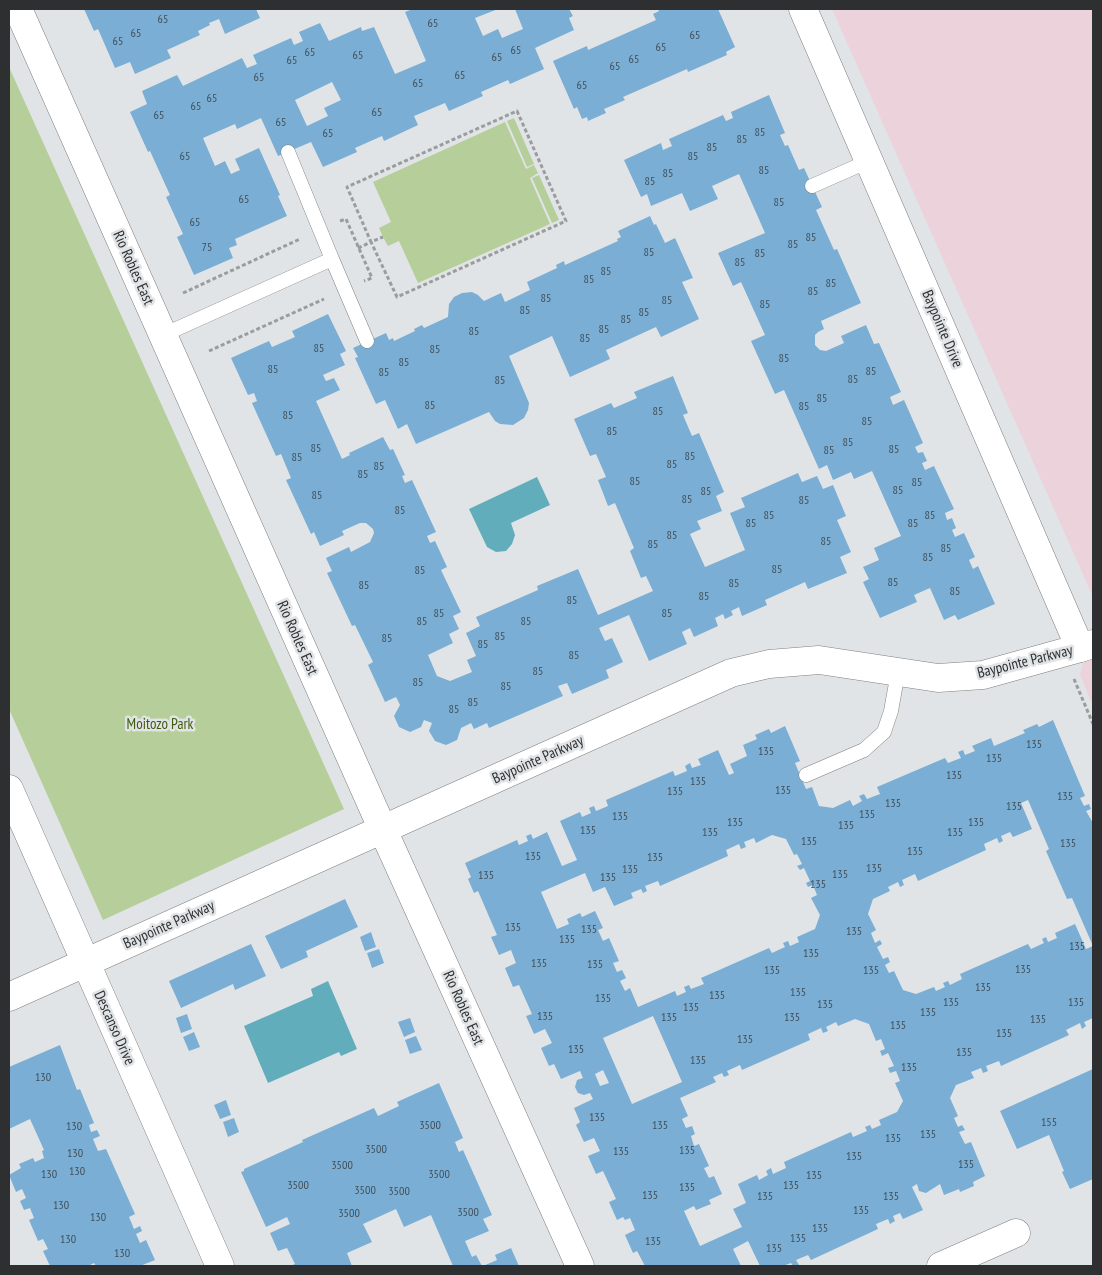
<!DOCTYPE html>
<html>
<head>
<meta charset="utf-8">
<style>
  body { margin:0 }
  #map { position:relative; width:1102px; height:1275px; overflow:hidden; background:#e1e4e6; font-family:"PT Sans Narrow",sans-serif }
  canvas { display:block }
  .frame { position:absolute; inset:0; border:10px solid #2e2f30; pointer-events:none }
</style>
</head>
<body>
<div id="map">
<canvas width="1102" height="1275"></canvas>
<div class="frame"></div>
</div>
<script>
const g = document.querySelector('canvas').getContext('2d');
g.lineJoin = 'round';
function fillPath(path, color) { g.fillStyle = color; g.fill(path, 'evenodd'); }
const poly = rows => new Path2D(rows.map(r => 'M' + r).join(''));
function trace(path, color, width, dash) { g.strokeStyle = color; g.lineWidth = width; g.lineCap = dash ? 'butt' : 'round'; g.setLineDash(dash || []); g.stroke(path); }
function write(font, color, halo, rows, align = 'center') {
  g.font = font + ' "PT Sans Narrow",sans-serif'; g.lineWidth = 5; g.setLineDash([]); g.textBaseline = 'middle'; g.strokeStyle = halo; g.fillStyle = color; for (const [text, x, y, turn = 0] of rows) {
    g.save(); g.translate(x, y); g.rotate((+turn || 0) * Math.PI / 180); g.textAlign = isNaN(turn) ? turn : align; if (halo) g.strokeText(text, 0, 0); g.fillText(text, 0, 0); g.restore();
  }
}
const industrial = poly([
  [832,9,1093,9,1093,597],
  [1093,622,1093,706,1080,675]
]);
const green = poly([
  [9,67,344,809,103,920,9,709],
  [514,118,534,164,527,167,507,121],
  [505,122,526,169,534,165,538,173,530,178,550,224,418,283,399,241,388,246,383,237,379,228,391,222,373,182],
  [539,175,559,220,552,223,532,178]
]);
const water = poly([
  [537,477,550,505,511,523,515,535,512,544,506,551,496,552,487,547,469,509],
  [328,981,357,1049,341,1056,339,1052,268,1083,244,1026,313,996,311,989]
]);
const building = poly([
  [84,9,256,9,260,18,225,34,219,19,209,23,210,25,198,31,200,35,167,50,171,58,135,74,130,62,115,68,98,29,94,31],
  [413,9,498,9,475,18,483,36,498,29,502,38,523,29,515,9,569,9,573,16,569,18,574,30,535,48,544,69,510,84,508,80,481,92,483,96,449,111,445,103,414,116,418,125,384,141,382,136,355,148,357,152,323,167,311,142,278,156,261,118,237,129,235,124,203,138,215,166,225,161,231,174,240,170,235,159,259,148,280,195,278,196,287,216,235,239,237,245,229,248,233,258,194,275,177,237,183,234,166,197,170,195,150,151,148,152,130,112,147,104,142,91,177,75,183,86,242,58,247,68,257,64,253,55,291,38,294,45,303,41,299,32,320,23,329,41,361,27,362,31,374,27,395,74,426,61,405,12],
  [332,82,341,100,324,108,328,116,307,126,295,100],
  [658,9,718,9,735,47,726,52,727,55,688,72,687,69,623,97,625,100,604,109,606,113,588,121,587,117,582,119,577,107,574,109,553,61,587,46,588,50,656,20,653,14,659,11],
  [769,95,785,133,780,135,785,146,788,145,799,170,804,168,822,207,816,210,834,250,837,249,861,303,821,321,824,329,818,332,815,335,815,345,820,350,826,351,844,343,841,336,866,325,874,344,879,343,901,392,890,397,893,405,904,400,923,443,915,447,918,453,923,452,927,461,922,463,925,470,934,466,954,509,945,513,947,520,952,518,956,528,952,530,955,537,964,533,975,557,969,560,973,569,978,566,995,604,958,620,955,615,944,620,930,588,914,595,917,602,880,618,863,582,869,579,863,567,879,560,874,548,901,536,872,471,854,479,851,472,833,480,827,465,819,469,784,390,775,394,751,341,765,335,741,282,733,286,718,253,765,233,739,174,712,186,718,199,690,211,682,193,651,206,647,194,641,197,624,160,661,143,663,150,672,146,669,139,723,115,726,121,733,118,731,112],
  [650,216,654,225,656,224,665,243,675,238,693,278,682,282,699,319,661,337,656,327,606,350,610,359,570,377,552,336,509,356,529,403,528,410,524,418,513,425,500,424,495,421,489,412,416,444,407,424,398,429,385,400,376,404,355,358,358,357,353,348,386,333,389,340,393,338,394,341,415,331,414,329,422,325,424,328,448,317,449,304,454,297,462,293,472,292,478,295,484,301,501,293,505,302,530,290,527,282,557,268,556,265,564,261,565,265,618,241,617,239,621,237,618,231],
  [328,314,346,351,340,354,345,365,323,375,326,381,334,378,340,390,316,401,342,459,350,455,349,453,383,437,390,450,393,449,405,475,402,476,405,483,412,480,436,532,427,536,430,543,435,541,447,567,441,570,461,612,453,616,459,629,449,634,453,643,428,655,437,676,450,681,472,672,467,660,476,656,466,633,480,626,476,617,538,590,537,586,578,569,598,615,653,591,646,576,641,578,630,551,634,548,615,503,608,506,598,480,606,477,596,454,590,456,574,419,611,403,614,408,637,398,634,392,673,376,688,413,683,415,692,436,699,433,724,492,716,496,722,511,697,521,701,529,690,534,705,567,745,550,730,513,745,507,741,498,798,473,802,482,817,476,823,489,833,485,846,516,837,520,851,552,840,557,847,573,808,589,805,582,765,600,767,605,742,616,739,607,731,611,733,615,725,619,723,614,715,618,718,626,694,637,690,628,682,632,687,644,649,661,629,615,599,628,605,641,612,638,623,662,606,670,609,678,572,694,567,683,558,686,563,696,489,728,487,723,474,729,471,723,461,728,457,740,446,745,435,741,429,731,432,723,424,720,421,727,410,732,399,727,394,716,400,705,396,697,385,702,368,665,373,662,355,625,352,626,327,573,332,571,326,558,349,547,351,552,370,542,374,533,373,529,366,523,360,523,342,531,344,535,320,546,314,532,311,534,286,480,291,478,281,454,276,456,252,403,257,401,254,393,248,395,231,358,269,341,272,347,295,337,292,331],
  [1053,720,1085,796,1080,798,1084,806,1089,804,1091,809,1086,811,1093,823,1093,1018,1084,1022,1086,1026,1082,1029,1080,1023,1066,1030,1069,1035,1001,1066,999,1061,986,1066,988,1071,983,1073,981,1068,971,1072,974,1078,956,1085,950,1098,958,1116,954,1118,958,1127,962,1125,965,1130,959,1132,965,1144,971,1142,985,1176,973,1182,974,1186,960,1192,959,1189,944,1195,940,1184,926,1193,919,1191,917,1184,912,1187,923,1210,903,1219,900,1213,893,1216,895,1221,890,1224,888,1219,876,1224,878,1229,811,1260,808,1255,796,1260,799,1265,796,1266,793,1266,791,1263,783,1266,760,1266,748,1241,733,1249,741,1266,645,1266,637,1251,633,1253,625,1235,635,1230,630,1218,625,1220,623,1217,617,1220,609,1202,616,1199,603,1171,596,1174,588,1156,600,1151,594,1138,584,1142,576,1125,580,1122,574,1108,593,1099,590,1093,584,1095,578,1093,575,1087,577,1080,583,1078,580,1071,561,1079,554,1064,549,1066,541,1048,552,1043,545,1029,534,1034,526,1016,532,1014,519,985,513,987,505,968,516,963,511,950,499,955,491,937,497,935,478,891,474,893,468,879,471,877,465,863,517,840,519,845,528,841,526,836,531,834,533,839,547,832,562,866,577,860,560,821,580,812,582,817,591,813,589,808,594,806,596,811,608,806,606,800,673,771,675,776,687,771,685,766,690,763,692,768,701,765,698,759,718,750,729,775,734,773,730,764,747,756,743,745,757,739,755,735,769,729,771,733,785,726,800,761,795,763,806,789,812,787,819,806,833,808,850,800,853,806,862,801,859,796,864,794,867,799,880,794,877,787,945,758,948,763,961,758,958,752,963,750,965,755,975,751,972,746,991,738,994,746,1025,733,1023,730,1037,724,1039,727],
  [1028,800,1049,849,1046,851,1067,899,1072,898,1093,946,1086,949,1075,924,1055,933,1057,938,1048,942,1046,937,1042,939,1044,943,1031,949,1028,944,960,974,962,979,950,985,948,981,943,983,945,987,936,991,934,987,916,994,903,990,894,971,889,973,885,965,890,962,888,957,883,959,877,947,882,944,880,940,875,943,871,933,876,930,868,914,873,899,890,891,888,887,898,882,900,887,904,885,902,880,915,874,918,881,986,850,984,844,997,838,999,843,1003,841,1001,836,1010,832,1013,837,1032,829,1021,803],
  [772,835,786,839,794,855,797,854,802,864,797,866,800,870,804,868,810,881,806,883,808,887,813,885,817,895,811,898,820,915,815,929,797,937,799,942,790,946,788,941,783,943,785,947,772,953,769,948,701,978,704,984,691,989,689,985,684,987,686,992,677,996,675,991,638,1007,630,988,625,991,620,981,626,978,622,970,617,972,613,963,619,961,609,938,603,941,598,930,603,928,595,911,582,917,580,913,567,919,569,924,557,929,541,892,585,873,593,892,605,887,614,906,633,898,631,893,641,889,643,893,647,891,645,886,658,881,660,886,728,856,726,850,739,844,741,849,746,847,744,842,754,838,756,843],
  [653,1016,682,1082,632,1104,603,1038],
  [855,1019,869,1024,876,1041,881,1039,885,1049,880,1051,882,1056,888,1053,894,1066,888,1068,890,1073,896,1071,900,1081,895,1083,903,1101,897,1112,879,1120,881,1125,872,1129,870,1125,865,1127,867,1131,853,1137,851,1132,784,1162,786,1168,773,1174,771,1168,766,1171,768,1175,759,1180,757,1175,738,1184,746,1203,733,1209,742,1227,700,1246,684,1211,694,1206,696,1210,711,1204,709,1200,722,1194,714,1176,709,1178,704,1168,709,1166,699,1144,694,1146,691,1136,695,1134,692,1126,686,1128,682,1119,688,1116,680,1098,716,1082,713,1077,722,1073,724,1077,729,1075,727,1071,740,1065,742,1070,810,1040,808,1034,821,1028,823,1033,828,1031,826,1027,836,1022,838,1026],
  [603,1070,609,1083,600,1086,595,1074],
  [345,899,358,927,306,951,308,957,281,969,265,936],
  [371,932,376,947,365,951,360,937],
  [251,944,266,976,235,990,233,984,181,1008,169,981],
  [379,949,384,963,372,968,367,953],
  [187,1014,192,1029,181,1033,176,1018],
  [410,1018,415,1032,404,1037,398,1022],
  [194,1032,200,1047,189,1051,183,1037],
  [416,1036,422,1050,410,1054,405,1040],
  [60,1045,77,1090,80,1089,94,1123,89,1125,91,1132,97,1130,100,1136,93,1139,98,1151,106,1149,135,1214,129,1217,134,1229,140,1226,142,1231,136,1234,140,1243,146,1240,155,1260,140,1266,96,1266,94,1263,88,1266,50,1266,43,1251,48,1249,43,1239,38,1241,29,1220,34,1218,30,1208,24,1210,20,1201,26,1198,22,1189,16,1192,9,1175,21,1168,19,1164,33,1158,35,1162,44,1158,42,1151,44,1150,30,1119,9,1129,9,1067],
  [1093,1069,1093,1179,1070,1189,1062,1172,1064,1171,1049,1135,1017,1149,1000,1111],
  [439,1083,463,1138,455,1142,459,1152,463,1150,492,1215,483,1219,489,1231,465,1241,472,1257,476,1255,482,1266,453,1266,431,1215,404,1227,396,1209,363,1224,372,1242,347,1253,352,1266,290,1266,295,1264,287,1248,278,1251,270,1233,290,1224,287,1217,266,1227,241,1172,244,1171,244,1169,303,1142,302,1140,374,1108,378,1116,399,1106,397,1102],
  [226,1100,231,1115,220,1119,214,1105],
  [234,1118,239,1132,228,1137,223,1122],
  [511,1248,519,1266,483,1266,497,1260,495,1255]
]);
const path = poly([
  [340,221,346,219,372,278,364,281],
  [358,248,371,242,397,297,566,221,517,111,347,187,371,242,383,237],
  [183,293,300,239],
  [209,351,324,299],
  [1074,679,1093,724]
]);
const service = poly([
  [812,186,869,161],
  [332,259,367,341],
  [163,335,332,259,288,152],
  [806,775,864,750,884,732,891,711,898,672]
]);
const minor = poly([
  [18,9,383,830,580,1266],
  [9,789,220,1266],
  [9,997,731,673,769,664,819,660,938,678,983,675,1080,648],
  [941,1266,1016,1233]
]);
const tertiary = poly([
  [803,9,1080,648,1093,644]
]);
const numberNames = [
  ["65",163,20],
  ["65",433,24],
  ["65",136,34],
  ["65",695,36],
  ["65",118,42],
  ["65",661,48],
  ["65",516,51],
  ["65",310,53],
  ["65",358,56],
  ["65",497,58],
  ["65",634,60],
  ["65",292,61],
  ["65",615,67],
  ["65",460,76],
  ["65",259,78],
  ["65",418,84],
  ["65",582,86],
  ["65",212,99],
  ["65",196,107],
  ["65",377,113],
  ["65",159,116],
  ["65",281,123],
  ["85",760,133],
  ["65",328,134],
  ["85",742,140],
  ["85",712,148],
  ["65",185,157],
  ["85",693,157],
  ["85",764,171],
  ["85",668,174],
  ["85",650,182],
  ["65",244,200],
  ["85",779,203],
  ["65",195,223],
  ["85",811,238],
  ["85",793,245],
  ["75",207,248],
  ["85",649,253],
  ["85",760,254],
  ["85",740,263],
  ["85",606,272],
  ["85",589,280],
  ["85",831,284],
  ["85",813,292],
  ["85",546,299],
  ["85",667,301],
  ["85",765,305],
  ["85",525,311],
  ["85",644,313],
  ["85",626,320],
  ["85",604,330],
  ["85",474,332],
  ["85",585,339],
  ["85",319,349],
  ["85",435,350],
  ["85",784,359],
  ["85",404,363],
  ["85",273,370],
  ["85",871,372],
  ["85",384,373],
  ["85",853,380],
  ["85",500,381],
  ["85",822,399],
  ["85",430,406],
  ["85",804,407],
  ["85",658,412],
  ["85",288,416],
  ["85",867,422],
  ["85",612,432],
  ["85",848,443],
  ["85",316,449],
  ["85",894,450],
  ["85",829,451],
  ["85",690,457],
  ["85",297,458],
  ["85",672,465],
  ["85",379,467],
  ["85",363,475],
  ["85",635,482],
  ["85",917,483],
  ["85",898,491],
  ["85",706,492],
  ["85",317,496],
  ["85",687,500],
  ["85",804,501],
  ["85",400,511],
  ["85",769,516],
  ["85",930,516],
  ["85",751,524],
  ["85",913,524],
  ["85",672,536],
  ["85",826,542],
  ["85",653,545],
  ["85",946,549],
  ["85",928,558],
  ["85",777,570],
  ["85",420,571],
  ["85",893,583],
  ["85",734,584],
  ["85",364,586],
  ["85",955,592],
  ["85",704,597],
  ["85",572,601],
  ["85",439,614],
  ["85",667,614],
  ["85",422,622],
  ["85",526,622],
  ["85",500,637],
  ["85",387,639],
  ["85",483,645],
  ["85",574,656],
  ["85",538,672],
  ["85",418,683],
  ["85",506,687],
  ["85",473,703],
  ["85",454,710],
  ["135",1034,745],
  ["135",766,752],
  ["135",994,759],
  ["135",954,776],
  ["135",698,782],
  ["135",783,791],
  ["135",675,792],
  ["135",1065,797],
  ["135",893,804],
  ["135",1014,807],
  ["135",867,815],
  ["135",620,817],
  ["135",735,823],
  ["135",976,823],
  ["135",846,826],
  ["135",588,831],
  ["135",710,833],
  ["135",955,833],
  ["135",809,842],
  ["135",1068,844],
  ["135",915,852],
  ["135",533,857],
  ["135",655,858],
  ["135",874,869],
  ["135",630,870],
  ["135",840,875],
  ["135",486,876],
  ["135",608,878],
  ["135",818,885],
  ["135",513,928],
  ["135",589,930],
  ["135",854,932],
  ["135",567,940],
  ["135",1077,947],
  ["135",811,954],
  ["135",539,964],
  ["135",595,965],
  ["135",1023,970],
  ["135",772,971],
  ["135",871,971],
  ["135",983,988],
  ["135",798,993],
  ["135",717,996],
  ["135",603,999],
  ["135",951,1003],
  ["135",1076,1003],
  ["135",825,1005],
  ["135",691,1008],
  ["135",928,1013],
  ["135",545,1017],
  ["135",669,1018],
  ["135",792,1018],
  ["135",1038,1020],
  ["135",898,1026],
  ["135",1004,1034],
  ["135",745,1040],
  ["135",576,1050],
  ["135",964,1053],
  ["135",698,1061],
  ["135",909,1068],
  ["130",43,1078],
  ["135",597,1118],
  ["155",1049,1123],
  ["3500",430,1126],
  ["135",660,1126],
  ["130",74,1127],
  ["135",928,1135],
  ["135",893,1139],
  ["3500",376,1150],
  ["135",687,1151],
  ["135",621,1152],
  ["130",75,1154],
  ["135",854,1157],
  ["135",966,1165],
  ["3500",342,1166],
  ["130",77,1172],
  ["130",49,1175],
  ["3500",439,1175],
  ["135",814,1176],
  ["3500",298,1186],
  ["135",791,1186],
  ["135",687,1188],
  ["3500",365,1191],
  ["3500",399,1192],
  ["135",650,1196],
  ["135",765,1197],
  ["135",891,1197],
  ["130",61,1206],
  ["135",861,1211],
  ["3500",468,1213],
  ["3500",349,1214],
  ["130",98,1218],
  ["135",820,1229],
  ["135",798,1239],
  ["130",68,1240],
  ["135",653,1242],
  ["135",774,1249],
  ["130",122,1254]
];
const streetNames = [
  ["Rio Robles East",133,268,66],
  ["Baypointe Drive",942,329,67],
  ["Rio Robles East",297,638,66],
  ["Baypointe Parkway",1025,662,-14],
  ["Baypointe Parkway",538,760,-24],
  ["Baypointe Parkway",169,925,-24],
  ["Rio Robles East",463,1008,66],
  ["Descanso Drive",114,1028,66]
];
const parkNames = [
  ["Moitozo Park",160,725]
];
fillPath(industrial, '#ecd2da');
fillPath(green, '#b5ce9a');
fillPath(water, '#61adbc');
fillPath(building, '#7aaed4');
trace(service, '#7d8082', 15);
trace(minor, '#7d8082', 29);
trace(tertiary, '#7d8082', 29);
trace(path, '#9a9d9e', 3, [4, 2.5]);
trace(service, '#fff', 14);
trace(minor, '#fff', 28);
trace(tertiary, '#fff', 28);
write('12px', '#414f59', null, numberNames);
write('15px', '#2e2f30', '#e1e4e6', streetNames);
write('15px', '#3e5b0b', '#e1e4e6', parkNames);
</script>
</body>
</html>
